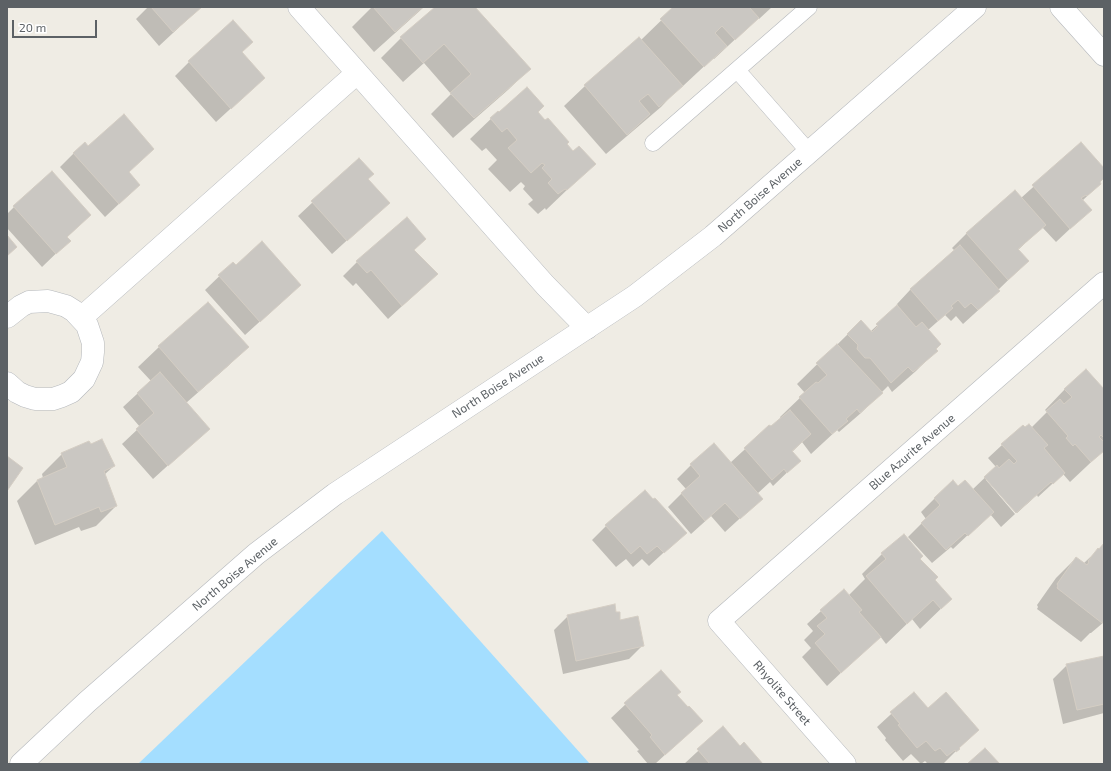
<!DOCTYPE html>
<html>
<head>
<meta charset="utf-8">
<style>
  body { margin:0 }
  #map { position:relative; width:1111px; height:771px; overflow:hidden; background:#efece4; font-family:"Exo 2",sans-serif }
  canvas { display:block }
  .frame { position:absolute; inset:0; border:8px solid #5c6165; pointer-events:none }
  .scale { position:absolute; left:12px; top:20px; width:85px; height:18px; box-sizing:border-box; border:2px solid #5c6165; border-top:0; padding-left:5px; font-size:12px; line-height:14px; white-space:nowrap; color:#5c6165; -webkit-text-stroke:3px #fff; paint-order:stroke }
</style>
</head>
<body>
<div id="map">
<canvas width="1111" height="771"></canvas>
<div class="frame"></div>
<div class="scale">20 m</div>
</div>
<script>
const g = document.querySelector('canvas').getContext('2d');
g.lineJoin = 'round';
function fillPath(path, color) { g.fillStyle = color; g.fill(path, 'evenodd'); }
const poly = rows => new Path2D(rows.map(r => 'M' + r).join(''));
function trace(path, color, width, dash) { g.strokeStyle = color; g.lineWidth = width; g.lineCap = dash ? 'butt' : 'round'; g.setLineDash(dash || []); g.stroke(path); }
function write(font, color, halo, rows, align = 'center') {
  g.font = font + ' "Exo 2",sans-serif'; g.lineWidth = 4; g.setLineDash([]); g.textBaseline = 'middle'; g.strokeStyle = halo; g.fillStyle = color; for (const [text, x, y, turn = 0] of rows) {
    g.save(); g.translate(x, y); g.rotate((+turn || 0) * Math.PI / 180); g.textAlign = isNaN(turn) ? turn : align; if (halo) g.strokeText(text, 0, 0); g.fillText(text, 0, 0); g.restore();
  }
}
const water = poly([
  [382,531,590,764,138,764]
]);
const shadow = poly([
  [148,7,201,7,159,46,136,19],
  [372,7,424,7,374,52,352,27],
  [436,7,474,7,529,69,509,89,453,138,431,114,451,94,424,63,403,82,381,58,401,38],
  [675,7,772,7,759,19,758,18,714,59,713,58,683,86,682,85,661,107,606,154,564,106,585,86,641,40],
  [241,53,264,78,216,122,175,76,189,62],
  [498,112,499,113,537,112,573,153,594,164,546,210,545,208,538,214,528,204,533,200,523,189,525,186,521,182,510,192,488,169,497,160,486,148,482,151,470,139],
  [1081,144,1104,170,1104,177,1099,183,1100,184,1082,201,1090,210,1056,242,1042,227,1018,250,1028,261,998,290,998,291,985,304,963,324,956,316,951,321,945,315,928,330,936,351,916,371,892,392,888,386,861,413,839,432,837,430,811,454,802,442,792,452,799,461,773,486,770,482,757,494,761,499,725,532,711,516,691,534,668,507,686,489,677,479,691,465,730,463,769,427,771,428,781,419,780,417,805,393,797,384,848,334,870,332,898,306,897,304,910,290,955,251,952,248,966,234,1015,192,1021,198],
  [88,147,128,172,139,185,105,217,60,167,74,153],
  [359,159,368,179,388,203,332,254,298,216],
  [14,207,90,215,67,237,69,241,42,267,7,228,7,214],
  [357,262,437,274,388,319,356,283,353,286,343,276],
  [233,263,235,266,300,285,245,335,205,290],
  [159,347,247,347,227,367,186,403,208,429,153,479,122,444,140,427,123,407,151,381,138,367],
  [1065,389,1104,391,1104,441,1103,442,1104,444,1104,450,1070,482,1063,474,1038,497,1037,495,1017,513,987,479,986,480,1015,514,1001,527,990,514,953,549,951,547,932,563,908,537,926,519,921,512,935,498,958,487,972,490,996,467,988,458,1002,445,1025,428,1031,428,1047,412,1045,410],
  [62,454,114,466,104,475,116,506,96,526,81,531,79,527,35,545,17,501,37,481,43,478,42,474],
  [606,526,685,533,649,566,642,559,633,567,626,559,616,567,592,540],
  [904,535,934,580,951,599,920,629,912,619,886,644,880,636,827,686,802,657,811,648,804,640,813,631,807,624,821,611,848,596,865,579,862,574,882,554],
  [1104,544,1104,622,1091,633,1090,633,1081,642,1037,609,1038,607,1037,605,1056,578,1076,558,1084,563],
  [616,613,620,621,643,645,629,659,563,674,554,630,568,616],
  [1104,657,1104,713,1063,724,1053,679,1067,665],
  [661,671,676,695,702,721,655,764,648,764,637,751,639,750,611,718],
  [914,693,928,710,977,730,943,764,928,764,925,761,921,764,911,754,903,761,885,740,886,738,877,727],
  [723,728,740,747,762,764,684,764]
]);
const building = poly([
  [151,7,202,7,173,32,151,7],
  [373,7,423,7,395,32,373,7],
  [435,7,475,7,531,69,474,118,450,93,471,74,444,44,423,63,400,37,435,7],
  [673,7,749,7,759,18,735,40,722,26,715,33,727,46,704,67,660,19,673,7],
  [233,20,253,42,242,52,265,78,231,109,188,61,233,20],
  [639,37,683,86,659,107,648,94,639,101,650,114,627,135,584,85,639,37],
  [527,87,544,106,538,112,545,120,548,118,569,142,567,144,573,151,579,146,596,164,567,190,565,189,558,194,548,183,552,179,542,168,545,165,542,163,531,173,508,148,517,140,507,128,502,132,490,118,498,111,499,112,527,87],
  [124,114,154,149,129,172,140,185,119,204,73,153,85,142,88,146,124,114],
  [1081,142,1104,168,1104,178,1100,182,1101,184,1087,196,1086,195,1081,198,1092,210,1070,229,1032,185,1081,142],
  [359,158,374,174,368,179,390,203,347,241,311,201,359,158],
  [52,171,91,215,67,237,71,241,56,254,13,206,52,171],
  [1015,190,1046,225,1018,249,1029,261,1008,280,966,233,1015,190],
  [407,217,426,239,414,250,438,274,402,306,371,270,367,273,356,261,407,217],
  [7,235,17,247,7,256,7,235],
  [262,241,301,285,260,322,218,275,233,262,236,265,262,241],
  [960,245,1000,291,978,310,971,303,965,308,958,300,951,306,953,308,938,321,910,289,960,245],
  [208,302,249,347,198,392,158,346,208,302],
  [897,305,916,327,922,322,941,344,936,349,938,351,913,372,908,367,891,383,870,358,865,358,857,349,858,345,847,334,861,320,872,332,878,326,876,324,897,305],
  [837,344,883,393,860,413,857,409,846,419,848,421,832,434,799,397,816,382,818,383,827,375,816,363,837,344],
  [1086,369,1104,389,1104,436,1103,437,1101,435,1099,437,1104,442,1104,451,1091,462,1075,444,1073,446,1066,438,1068,436,1046,411,1060,399,1064,404,1072,397,1064,389,1086,369],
  [160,372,210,429,168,466,136,429,154,413,137,393,160,372],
  [790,410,811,434,792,451,801,461,787,473,784,469,772,480,744,448,769,425,771,426,790,410],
  [1029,424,1048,445,1044,448,1065,473,1053,484,1051,482,1016,513,984,477,997,465,999,468,1009,459,1014,464,1017,461,1001,444,1023,425,1025,427,1029,424],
  [102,439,115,466,104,471,117,506,101,512,99,507,55,525,37,480,67,467,61,453,89,441,91,444,102,439],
  [714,443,763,499,740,519,725,503,705,521,681,493,700,476,690,464,714,443],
  [7,456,23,468,7,491,7,456],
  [953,480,958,486,965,480,994,512,968,536,965,533,946,550,921,523,940,505,934,498,953,480],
  [645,490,653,499,655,498,687,533,664,553,657,546,647,554,640,546,631,554,605,525,645,490],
  [904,534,923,556,920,559,938,577,935,580,952,599,941,609,933,600,907,624,866,576,886,559,881,553,904,534],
  [1104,543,1104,620,1102,623,1057,588,1058,586,1057,584,1076,557,1087,565,1089,562,1088,561,1098,548,1099,549,1104,543],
  [844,589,862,610,859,612,881,637,841,673,815,643,825,634,817,626,827,618,820,610,844,589],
  [615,604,616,612,620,612,620,620,638,616,644,646,576,661,567,615,615,604],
  [1104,656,1104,704,1077,710,1066,664,1104,656],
  [661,670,681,692,677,695,688,707,689,706,703,721,665,755,650,737,652,735,624,703,661,670],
  [914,692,928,708,946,692,979,730,959,748,960,749,956,752,955,750,947,756,940,748,935,751,926,741,917,748,898,725,900,724,890,712,914,692],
  [723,726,740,746,744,742,763,764,710,764,697,749,723,726],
  [985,748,1000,764,967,764,985,748]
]);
const service = poly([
  [737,70,809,152],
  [653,143,809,7]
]);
const minor = poly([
  [299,7,545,285,587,328],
  [1061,7,1104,55],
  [7,317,21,306,29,302,48,301,66,306,74,311,87,325,93,343,93,352,92,362,84,379,71,392,62,396,53,399,35,399,25,396,17,392,7,383],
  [81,318,357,73],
  [845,764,719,621,1104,283]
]);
const tertiary = poly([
  [21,764,87,702,256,554,335,494,635,296,713,236,975,7]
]);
const streetNames = [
  ["North Boise Avenue",760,195,-41],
  ["North Boise Avenue",498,386,-33],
  ["Blue Azurite Avenue",912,452,-41],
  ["North Boise Avenue",235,574,-40],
  ["Rhyolite Street",782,693,49]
];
fillPath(water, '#a4deff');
fillPath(shadow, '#0003');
fillPath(building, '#cac7c2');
trace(building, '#d4cdc3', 1);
trace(service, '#b5b8bc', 17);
trace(minor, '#b5b8bc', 23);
trace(tertiary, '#b5b8bc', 23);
trace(service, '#fff', 16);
trace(minor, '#fff', 22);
trace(tertiary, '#fff', 22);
write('12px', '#5c6165', '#fff', streetNames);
</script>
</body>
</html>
